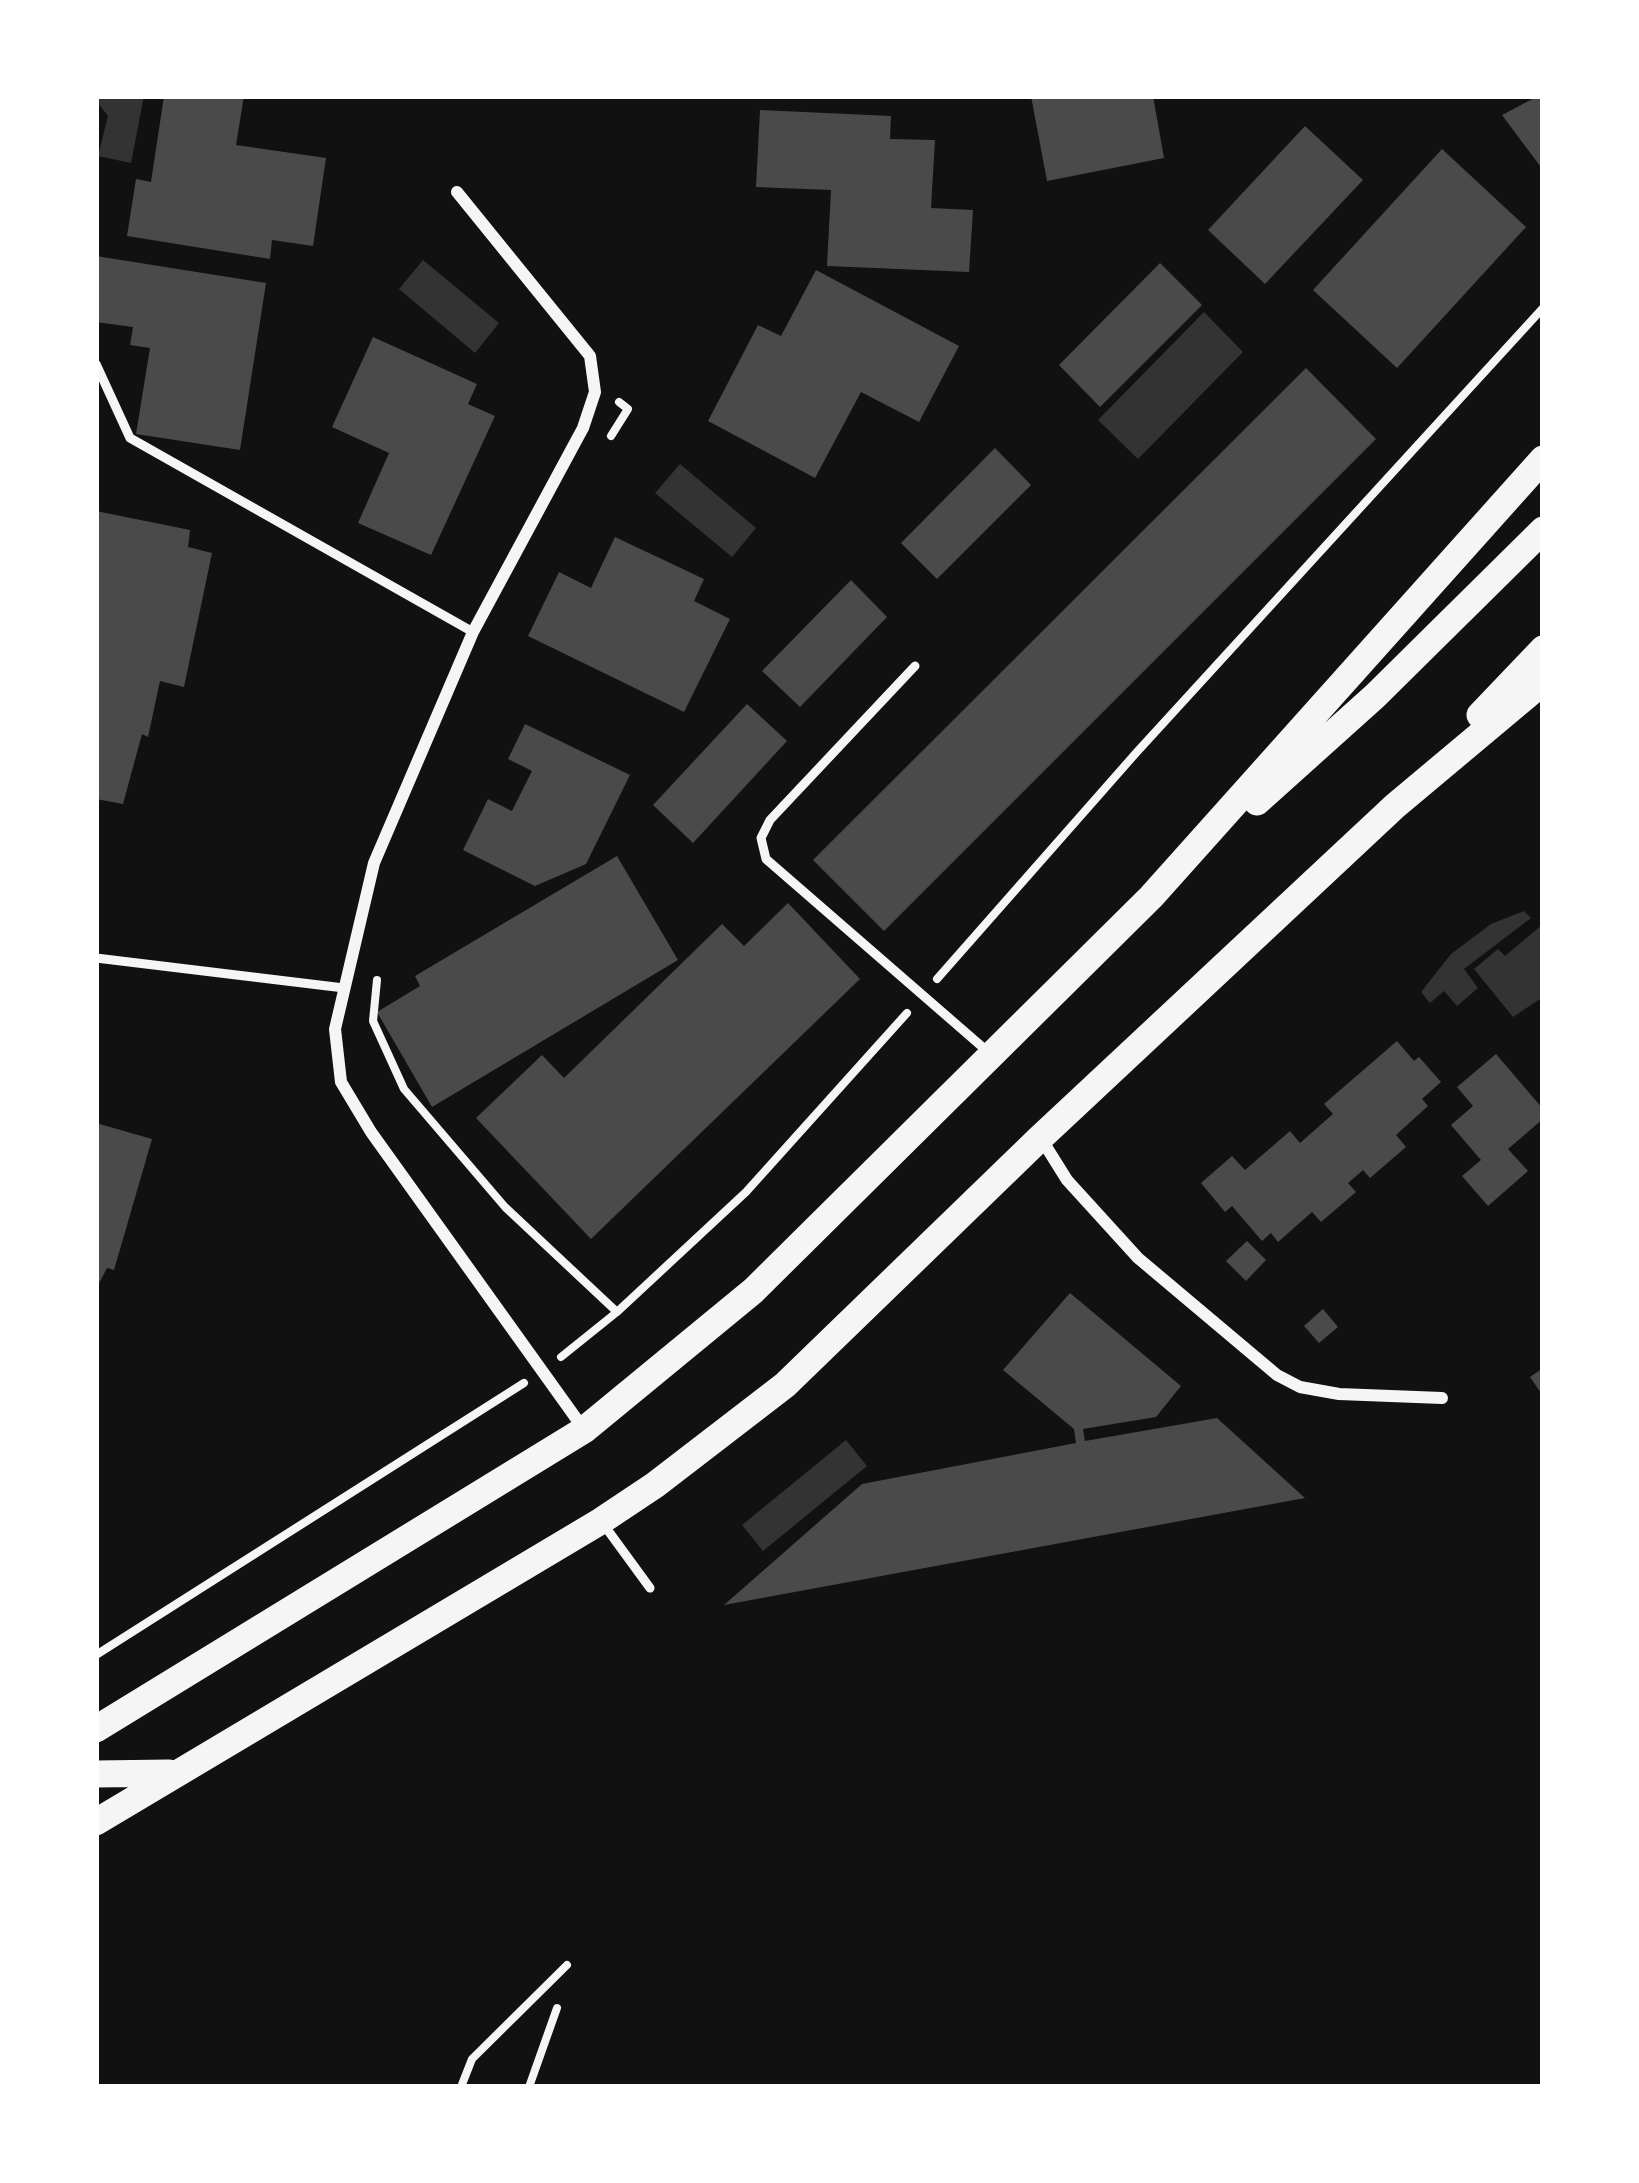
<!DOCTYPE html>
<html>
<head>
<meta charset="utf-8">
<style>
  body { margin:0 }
  #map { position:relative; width:1639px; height:2183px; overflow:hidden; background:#111; font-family:Barlow,sans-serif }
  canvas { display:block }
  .frame { position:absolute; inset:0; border:99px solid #fff; pointer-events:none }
</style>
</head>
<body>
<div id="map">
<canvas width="1639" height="2183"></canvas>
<div class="frame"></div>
</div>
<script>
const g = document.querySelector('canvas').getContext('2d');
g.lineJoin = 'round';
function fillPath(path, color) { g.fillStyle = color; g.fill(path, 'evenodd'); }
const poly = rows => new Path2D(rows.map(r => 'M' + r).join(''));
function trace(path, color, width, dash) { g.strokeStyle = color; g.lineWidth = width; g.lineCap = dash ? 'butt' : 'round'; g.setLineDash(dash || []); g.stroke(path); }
const water = poly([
  [100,96,144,96,131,163,98,156,108,116,98,103],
  [423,260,499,323,475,353,399,289],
  [1204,312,1243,352,1138,459,1098,420],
  [680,464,756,528,732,557,655,493],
  [1524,911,1531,918,1464,969,1478,988,1457,1006,1444,991,1430,1003,1421,992,1451,954,1491,924],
  [1543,924,1543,997,1513,1017,1474,969,1498,949,1505,956],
  [846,1440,867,1466,763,1551,742,1525]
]);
const building = poly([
  [164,96,244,96,236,145,326,158,313,246,272,240,270,259,127,236,136,179,151,182],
  [1031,96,1153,96,1164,158,1047,181],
  [1538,96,1543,96,1543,170,1502,115],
  [760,110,891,116,890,139,935,140,931,208,973,210,969,272,827,266,831,190,756,187],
  [1305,126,1363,180,1265,284,1208,230],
  [1442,149,1526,227,1397,368,1313,290],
  [96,256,266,283,240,450,136,434,150,348,130,345,133,327,96,322],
  [1160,263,1202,305,1100,407,1059,365],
  [816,270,959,346,919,422,861,392,815,478,708,421,758,325,781,336],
  [373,337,477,384,468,404,495,416,431,555,358,523,389,453,332,427],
  [1306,368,1376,439,884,931,813,860],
  [995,448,1031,485,937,579,901,543],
  [96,511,190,530,188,547,212,553,184,687,160,681,148,737,142,734,123,804,96,799],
  [615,537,704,579,694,601,730,619,684,712,528,636,559,572,591,588],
  [851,580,887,617,800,707,762,671],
  [747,704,787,741,693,843,653,805],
  [525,724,630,775,586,864,535,886,463,850,488,799,512,811,532,771,508,759],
  [617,856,678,960,432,1107,377,1012,420,986,415,976],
  [788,903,860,979,591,1239,476,1118,542,1055,564,1078,722,924,744,946],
  [1397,1041,1414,1061,1419,1057,1441,1082,1422,1099,1428,1106,1396,1135,1406,1147,1370,1178,1363,1170,1348,1183,1356,1192,1321,1222,1312,1212,1278,1242,1271,1233,1262,1241,1232,1206,1225,1212,1201,1183,1232,1156,1245,1170,1290,1131,1300,1143,1333,1114,1324,1104],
  [1496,1054,1543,1109,1543,1119,1508,1149,1528,1171,1488,1206,1462,1176,1481,1160,1451,1125,1473,1106,1457,1087],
  [96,1123,152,1139,114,1270,107,1268,96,1289],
  [1247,1241,1266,1260,1246,1281,1226,1261],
  [1070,1293,1181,1386,1156,1417,1083,1429,1085,1441,1217,1418,1305,1498,724,1605,862,1484,1076,1443,1074,1429,1003,1370],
  [1323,1309,1338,1327,1319,1343,1304,1326],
  [1543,1368,1543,1396,1530,1377]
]);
const path = poly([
  [611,436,628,409,619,402],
  [937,979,1136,753,1543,308],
  [377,980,373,1021,404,1089,505,1207,617,1312],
  [561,1357,617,1312,746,1192,907,1013],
  [96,1655,524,1383],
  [461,2087,472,2059,567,1965],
  [529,2087,557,2008]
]);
const service = poly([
  [96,364,130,438,473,632],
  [915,666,770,820,761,838,766,859,987,1051],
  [96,958,344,988],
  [604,1525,650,1588]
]);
const minor = poly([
  [457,192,590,356,595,392,583,428,473,632,374,863,335,1029,341,1082,371,1132,583,1428],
  [1042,1140,1067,1180,1138,1258,1277,1375,1300,1387,1339,1394,1442,1398]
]);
const primary = poly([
  [1480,715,1543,649],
  [1257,802,1375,696,1543,530],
  [96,1729,584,1430,753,1291,1151,897,1543,459],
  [96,1774,169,1773],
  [96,1822,601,1521,655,1485,785,1385,1040,1138,1395,806,1543,682]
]);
fillPath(water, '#333');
fillPath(building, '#4a4a4a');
trace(path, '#f5f5f5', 8);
trace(service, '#f5f5f5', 9);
trace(minor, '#f5f5f5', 12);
trace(primary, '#f5f5f5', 27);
</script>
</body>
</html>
